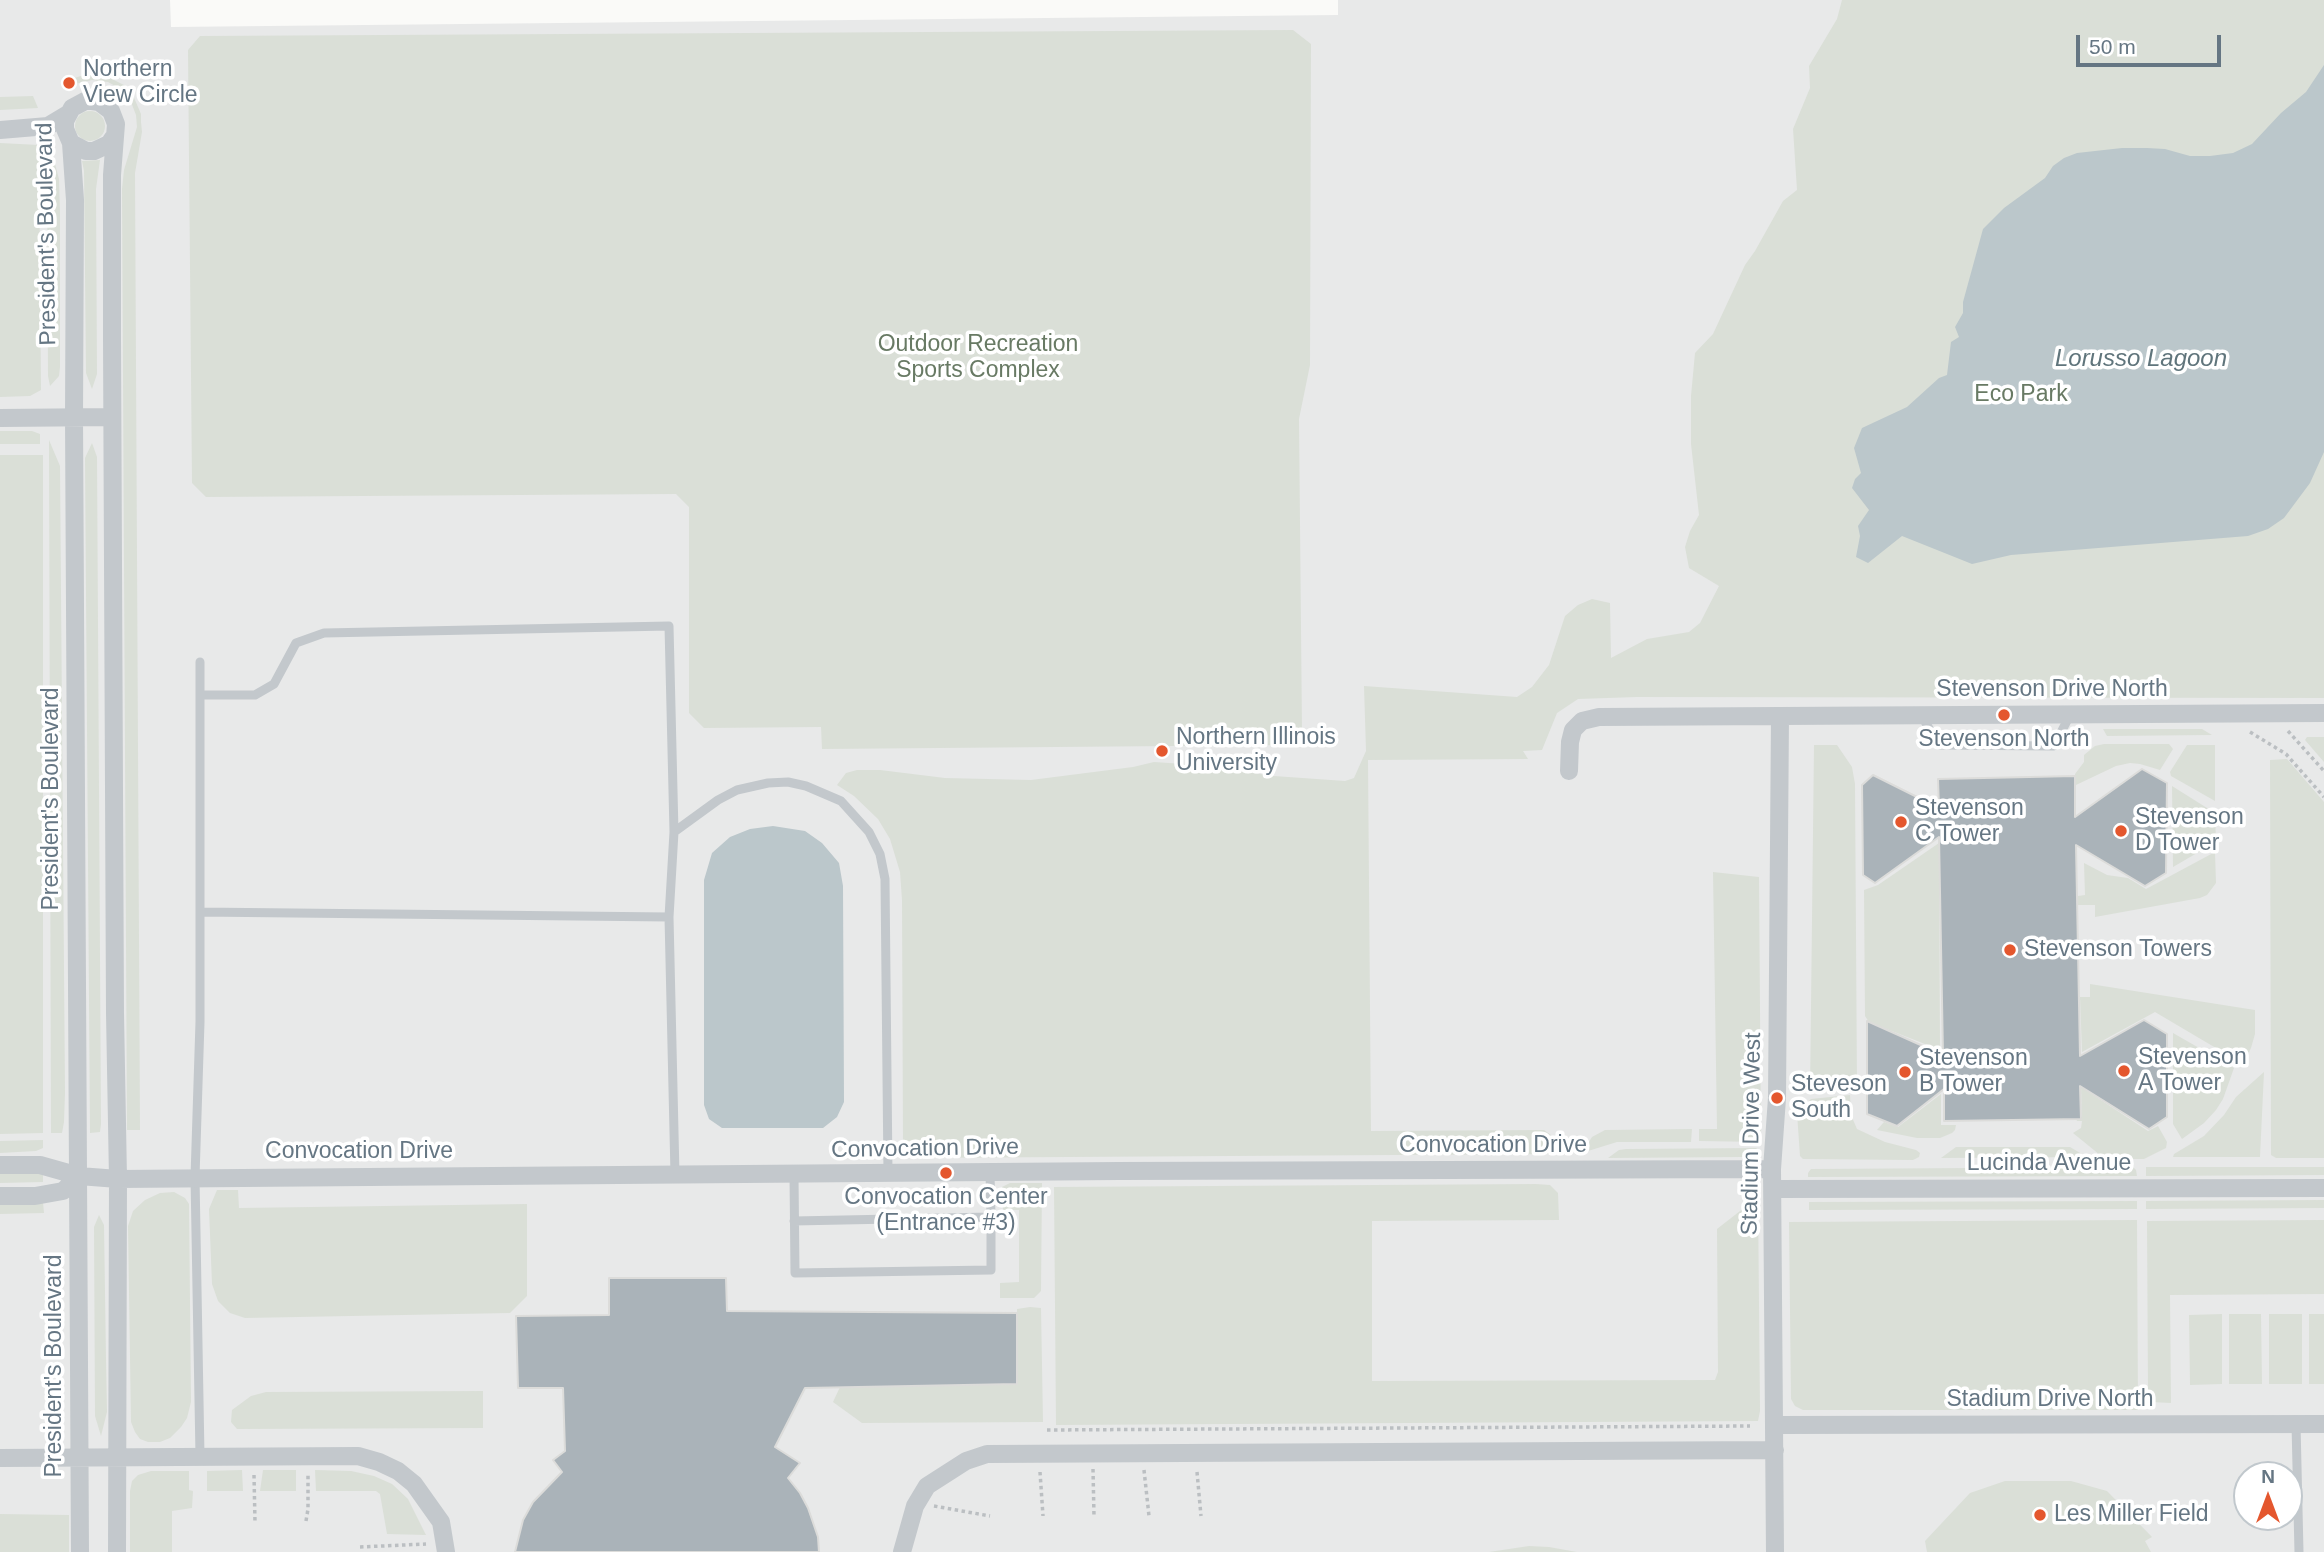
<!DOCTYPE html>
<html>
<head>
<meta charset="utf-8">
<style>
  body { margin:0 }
  #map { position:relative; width:2324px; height:1552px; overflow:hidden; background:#fafaf8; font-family:Arial,sans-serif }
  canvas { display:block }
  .north { position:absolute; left:2233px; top:1461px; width:70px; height:70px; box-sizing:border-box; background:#fff; border:2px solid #c1c8cd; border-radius:50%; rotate:0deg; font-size:19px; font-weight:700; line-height:28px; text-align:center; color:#657683 }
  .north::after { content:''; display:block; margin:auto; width:24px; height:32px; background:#e4572e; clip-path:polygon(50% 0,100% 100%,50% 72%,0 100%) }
  .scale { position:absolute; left:2076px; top:35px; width:145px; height:32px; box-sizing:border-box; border:4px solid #657683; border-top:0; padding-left:9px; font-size:21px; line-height:24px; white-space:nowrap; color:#657683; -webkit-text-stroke:5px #fff; paint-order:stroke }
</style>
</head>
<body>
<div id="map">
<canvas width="2324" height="1552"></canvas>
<div class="north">N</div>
<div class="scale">50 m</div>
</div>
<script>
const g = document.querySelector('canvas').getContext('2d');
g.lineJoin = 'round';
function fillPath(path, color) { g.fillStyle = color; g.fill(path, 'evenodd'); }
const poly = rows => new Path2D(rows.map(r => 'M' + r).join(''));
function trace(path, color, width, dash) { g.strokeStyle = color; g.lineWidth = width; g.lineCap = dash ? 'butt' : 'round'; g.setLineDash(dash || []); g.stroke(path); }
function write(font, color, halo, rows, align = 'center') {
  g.font = font + ' Arial,sans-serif'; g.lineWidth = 7; g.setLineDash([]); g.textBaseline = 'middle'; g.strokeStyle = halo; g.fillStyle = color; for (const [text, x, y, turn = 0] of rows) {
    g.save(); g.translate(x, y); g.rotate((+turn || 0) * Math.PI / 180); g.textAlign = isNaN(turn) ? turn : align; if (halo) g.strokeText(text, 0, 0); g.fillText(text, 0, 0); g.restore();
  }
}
const built = poly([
  [0,0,170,0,171,27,1338,15,1338,0,2324,0,2324,1552,0,1552],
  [2247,1475,2289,1475,2289,1517,2247,1517]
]);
const green = poly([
  [1842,0,2324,0,2324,698,1637,697,1578,699,1557,713,1542,750,1523,751,1528,759,1368,760,1371,1131,1544,1130,1555,1138,1556,1154,906,1158,903,1146,902,900,900,872,890,839,878,819,854,796,837,785,846,773,857,770,880,770,945,778,1031,780,1133,767,1154,762,1199,765,1274,776,1345,781,1354,778,1366,751,1364,686,1517,697,1532,687,1549,665,1565,616,1578,605,1592,599,1610,603,1611,658,1647,639,1689,632,1700,623,1719,586,1689,568,1685,547,1690,531,1699,515,1691,444,1691,396,1695,353,1713,334,1745,265,1755,251,1783,201,1797,190,1793,129,1810,88,1809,66,1837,19],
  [1293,30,1311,44,1310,365,1299,419,1302,732,1290,745,822,749,821,727,704,728,689,713,689,507,676,494,206,497,192,483,188,50,200,36],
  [87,74,106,76,124,85,132,93,141,114,141,122,142,132,135,173,140,1130,127,1130,122,189,124,170,137,127,136,115,131,102,117,87,108,82,92,80,66,86,65,81],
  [33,96,38,108,0,110,0,97],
  '75 126a15 15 0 1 1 30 0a15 15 0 1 1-30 0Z',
  [0,143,39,145,41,390,30,396,0,397],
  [47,153,55,164,59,179,60,212,60,367,59,376,50,386,48,376],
  [100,160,96,189,97,374,92,389,86,373,84,171,82,161],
  [0,431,32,431,40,434,40,444,0,444],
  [49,440,60,466,65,1093,64,1122,62,1133,51,1133],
  [92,443,97,457,101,1124,100,1132,90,1133,85,458],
  [0,455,43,455,43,1133,0,1134],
  [2103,729,2202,729,2212,735,2107,736],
  [2307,737,2324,737,2324,762,2305,740],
  [2104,744,2169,744,2173,749,2160,770,2140,764,2130,763,2116,766,2076,785,2075,774,2084,762,2084,755,2095,746],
  [1814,745,1837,745,1852,767,1855,784,1857,1087,1810,1094],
  [2187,745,2215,745,2215,801,2171,776,2170,772],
  [2287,759,2324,802,2324,1158,2276,1158,2271,1155,2270,760],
  [2172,786,2215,813,2216,842,2173,867],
  [1939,843,1940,1050,1869,1022,1865,1016,1864,890,1878,885],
  [2215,852,2216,883,2207,895,2200,898,2095,917,2095,905,2078,905,2078,896,2085,895,2084,863,2107,875,2128,878,2146,889],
  [1713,872,1759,877,1761,1142,1699,1141,1699,1129,1717,1129],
  [2090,984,2255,1010,2255,1034,2251,1048,2243,1064,2155,1012,2082,1052,2080,997,2090,997],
  [2173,1033,2234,1068,2223,1099,2216,1110,2204,1123,2182,1139,2173,1124],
  [2264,1072,2260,1157,2173,1157,2174,1154,2204,1136,2224,1115,2236,1097],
  [2081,1087,2148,1131,2158,1126,2167,1142,2166,1148,2144,1159,2105,1159,2073,1133,2081,1128,2082,1121,2077,1121,2076,1118,2082,1117],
  [1941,1094,1941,1125,1956,1125,1955,1130,1952,1133,1940,1138,1917,1138,1877,1130,1884,1122,1898,1127],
  [1850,1095,1851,1115,1857,1129,1885,1142,1916,1150,1920,1153,1919,1157,1913,1160,1803,1159,1800,1156,1797,1113,1811,1099],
  [1692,1129,1691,1142,1617,1142,1588,1151,1587,1145,1592,1137,1605,1130],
  [43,1140,43,1148,36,1151,0,1153,0,1141],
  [1956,1147,2070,1147,2087,1157,1941,1158],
  [1757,1148,1752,1154,1742,1157,1608,1158,1619,1150,1626,1149],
  [2133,1167,2136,1170,2137,1176,1808,1177,1808,1173,1811,1169],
  [2146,1167,2324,1167,2324,1175,2146,1176],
  [0,1172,43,1172,43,1182,0,1183],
  [1010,1183,1042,1183,1041,1291,1034,1298,1000,1298,1000,1283,1019,1282,1019,1210,1003,1210,1002,1187],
  [1536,1184,1550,1185,1558,1193,1559,1220,1372,1221,1372,1381,1715,1380,1718,1372,1717,1229,1758,1197,1760,1411,1758,1421,1056,1425,1054,1187],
  [217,1190,238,1190,239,1208,527,1204,527,1296,510,1313,245,1318,230,1313,218,1301,212,1284,209,1209],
  [174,1192,185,1198,189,1204,191,1402,187,1418,181,1427,170,1438,160,1442,148,1442,140,1439,135,1432,131,1422,128,1226,133,1211,145,1200,160,1193],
  [2324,1200,2324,1208,2146,1209,2146,1201],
  [0,1201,43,1202,44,1213,0,1214],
  [2137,1201,2137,1209,1809,1210,1809,1202],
  [99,1215,104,1225,106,1359,107,1412,101,1436,95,1416,94,1227],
  [2137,1220,2138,1410,1803,1410,1795,1406,1791,1399,1789,1222],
  [2324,1220,2324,1294,2170,1295,2171,1403,2151,1402,2148,1393,2147,1221],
  [1030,1307,1041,1308,1043,1422,862,1423,833,1402,840,1387,1016,1384,1017,1309],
  [2222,1314,2222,1384,2190,1385,2189,1315],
  [2229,1314,2261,1314,2262,1384,2229,1384],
  [2269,1314,2302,1314,2302,1384,2269,1384],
  [2309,1314,2324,1314,2324,1384,2309,1384],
  [483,1391,483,1428,237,1429,231,1422,232,1410,251,1396,266,1392],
  [242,1470,243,1491,207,1491,207,1471],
  [263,1470,296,1470,296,1491,260,1491],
  [315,1470,351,1471,374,1476,392,1484,408,1499,426,1535,387,1534,380,1494,376,1491,316,1491],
  [151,1471,189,1471,189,1490,193,1491,192,1508,172,1511,172,1552,130,1552,130,1491,132,1481,138,1475],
  [2005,1481,2071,1481,2107,1491,2152,1537,2145,1541,2151,1552,1927,1552,1925,1541,1970,1493],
  [0,1514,69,1515,69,1552,0,1552],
  [1529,1546,1549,1547,1577,1552,1489,1552]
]);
const water = poly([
  [2324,65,2324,452,2310,483,2284,518,2268,529,2248,536,2011,555,1972,564,1902,536,1868,563,1856,557,1860,536,1858,526,1869,510,1852,488,1855,479,1861,473,1854,448,1862,428,1907,407,1939,378,1947,375,1951,342,1959,337,1955,327,1963,313,1963,302,1983,229,2004,208,2045,178,2053,166,2064,158,2077,153,2122,148,2147,148,2165,149,2190,156,2210,156,2233,153,2252,144,2281,113,2306,92],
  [773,826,805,831,822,843,839,863,843,886,844,1102,837,1117,823,1128,722,1128,709,1119,704,1105,704,880,712,853,730,837,750,829]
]);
const building = poly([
  [2142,769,2167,783,2166,873,2145,886,2076,845,2080,1056,2144,1020,2167,1034,2167,1117,2149,1129,2080,1086,2081,1119,1944,1121,1944,1089,1897,1126,1867,1114,1867,1021,1943,1055,1939,837,1875,883,1863,875,1862,785,1873,775,1939,808,1938,779,2075,776,2075,817,2142,769],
  [609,1278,726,1278,727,1311,1017,1313,1017,1384,805,1388,775,1447,800,1463,788,1478,800,1493,808,1508,818,1537,819,1552,515,1552,523,1520,533,1502,562,1472,553,1460,565,1451,563,1388,518,1388,516,1316,609,1315,609,1278]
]);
const path = poly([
  [2288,731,2324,771],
  [2250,732,2286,754,2324,797],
  [1047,1430,1750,1426],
  [1093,1469,1094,1516],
  [1144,1470,1149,1516],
  [1040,1472,1043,1516],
  [1197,1472,1201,1516],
  [254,1475,255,1522],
  [934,1506,990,1516],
  [306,1521,308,1509,308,1473],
  [360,1547,426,1544]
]);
const lane = poly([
  [200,695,255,695,274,684,296,643,324,633,669,626,674,832,669,917],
  [1921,715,1939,745,2054,746,2070,715],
  [674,832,718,800,737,790,768,783,788,782,806,786,841,801,869,832,880,854,885,879,888,1174],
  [200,912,669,917,675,1175],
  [990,1173,991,1217],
  [794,1175,795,1273,991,1270,991,1217,794,1221],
  [2296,1424,2299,1552],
  [200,1456,195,1177,200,1022,200,662]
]);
const street = poly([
  [0,130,48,126,68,114],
  [71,143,86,151,94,151,109,144,113,138],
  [0,418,112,417],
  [1569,771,1570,742,1573,730,1582,721,1599,717,2324,713],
  [0,1165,40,1165,79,1176,118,1179,1119,1171,1772,1169],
  [1774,1189,2324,1188],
  [0,1196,35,1196,63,1191,79,1176],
  [1776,1425,2324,1424],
  [0,1458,358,1456,379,1462,398,1471,414,1484,441,1522,446,1552],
  [80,1552,74,417,75,200,71,143,65,129,65,121,72,108,85,101,92,101,99,102,111,111,116,124,112,175,112,338,115,1013,118,1179,117,1552],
  [902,1552,915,1506,927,1486,966,1461,987,1454,1775,1450],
  [1775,1552,1772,1169,1777,1098,1780,716]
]);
const markers = [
  [69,83,7,"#e4572e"],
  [2004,715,7,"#e4572e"],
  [1162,751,7,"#e4572e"],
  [1901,822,7,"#e4572e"],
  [2121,831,7,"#e4572e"],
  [2010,950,7,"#e4572e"],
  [2124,1071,7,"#e4572e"],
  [1905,1072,7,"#e4572e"],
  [1777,1098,7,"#e4572e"],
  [946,1173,7,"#e4572e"],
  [2040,1515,7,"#e4572e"]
];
const poiNames = [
  ["Northern",83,70],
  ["View Circle",83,96],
  ["Northern Illinois",1176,738],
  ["University",1176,764],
  ["Stevenson North",2004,740,"center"],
  ["Stevenson",1915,809],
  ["C Tower",1915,835],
  ["Stevenson",2135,818],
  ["D Tower",2135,844],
  ["Stevenson Towers",2024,950],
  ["Stevenson",2138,1058],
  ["A Tower",2138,1084],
  ["Stevenson",1919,1059],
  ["B Tower",1919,1085],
  ["Steveson",1791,1085],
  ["South",1791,1111],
  ["Convocation Center",946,1198,"center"],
  ["(Entrance #3)",946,1224,"center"],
  ["Les Miller Field",2054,1515]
];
const streetNames = [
  ["President's Boulevard",47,234,-91],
  ["Stevenson Drive North",2052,690],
  ["President's Boulevard",52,799,-90],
  ["Stadium Drive West",1752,1134,-89],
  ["Convocation Drive",1493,1146],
  ["Convocation Drive",925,1149,-1],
  ["Convocation Drive",359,1152],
  ["Lucinda Avenue",2049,1164],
  ["President's Boulevard",55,1366,-90],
  ["Stadium Drive North",2050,1400]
];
const parkNames = [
  ["Outdoor Recreation",978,345],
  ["Sports Complex",978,371],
  ["Eco Park",2021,395]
];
const waterNames = [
  ["Lorusso Lagoon",2141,359]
];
fillPath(built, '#e8e9e9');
fillPath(green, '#dadfd7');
fillPath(water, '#bbc7cb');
fillPath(building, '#aab3b9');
trace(building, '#dcdcda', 2);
trace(path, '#bbbfc2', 3.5, [3.5, 3.5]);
trace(lane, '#c3c8cc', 9);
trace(street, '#c3c8cc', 18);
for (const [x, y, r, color] of markers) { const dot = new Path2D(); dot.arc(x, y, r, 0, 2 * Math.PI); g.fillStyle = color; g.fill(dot); trace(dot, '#fff', 2.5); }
write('23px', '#657683', '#fff', poiNames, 'left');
write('23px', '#657683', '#fff', streetNames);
write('23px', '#687a64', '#fff', parkNames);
write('italic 24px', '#60757c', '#fff', waterNames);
</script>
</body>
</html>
